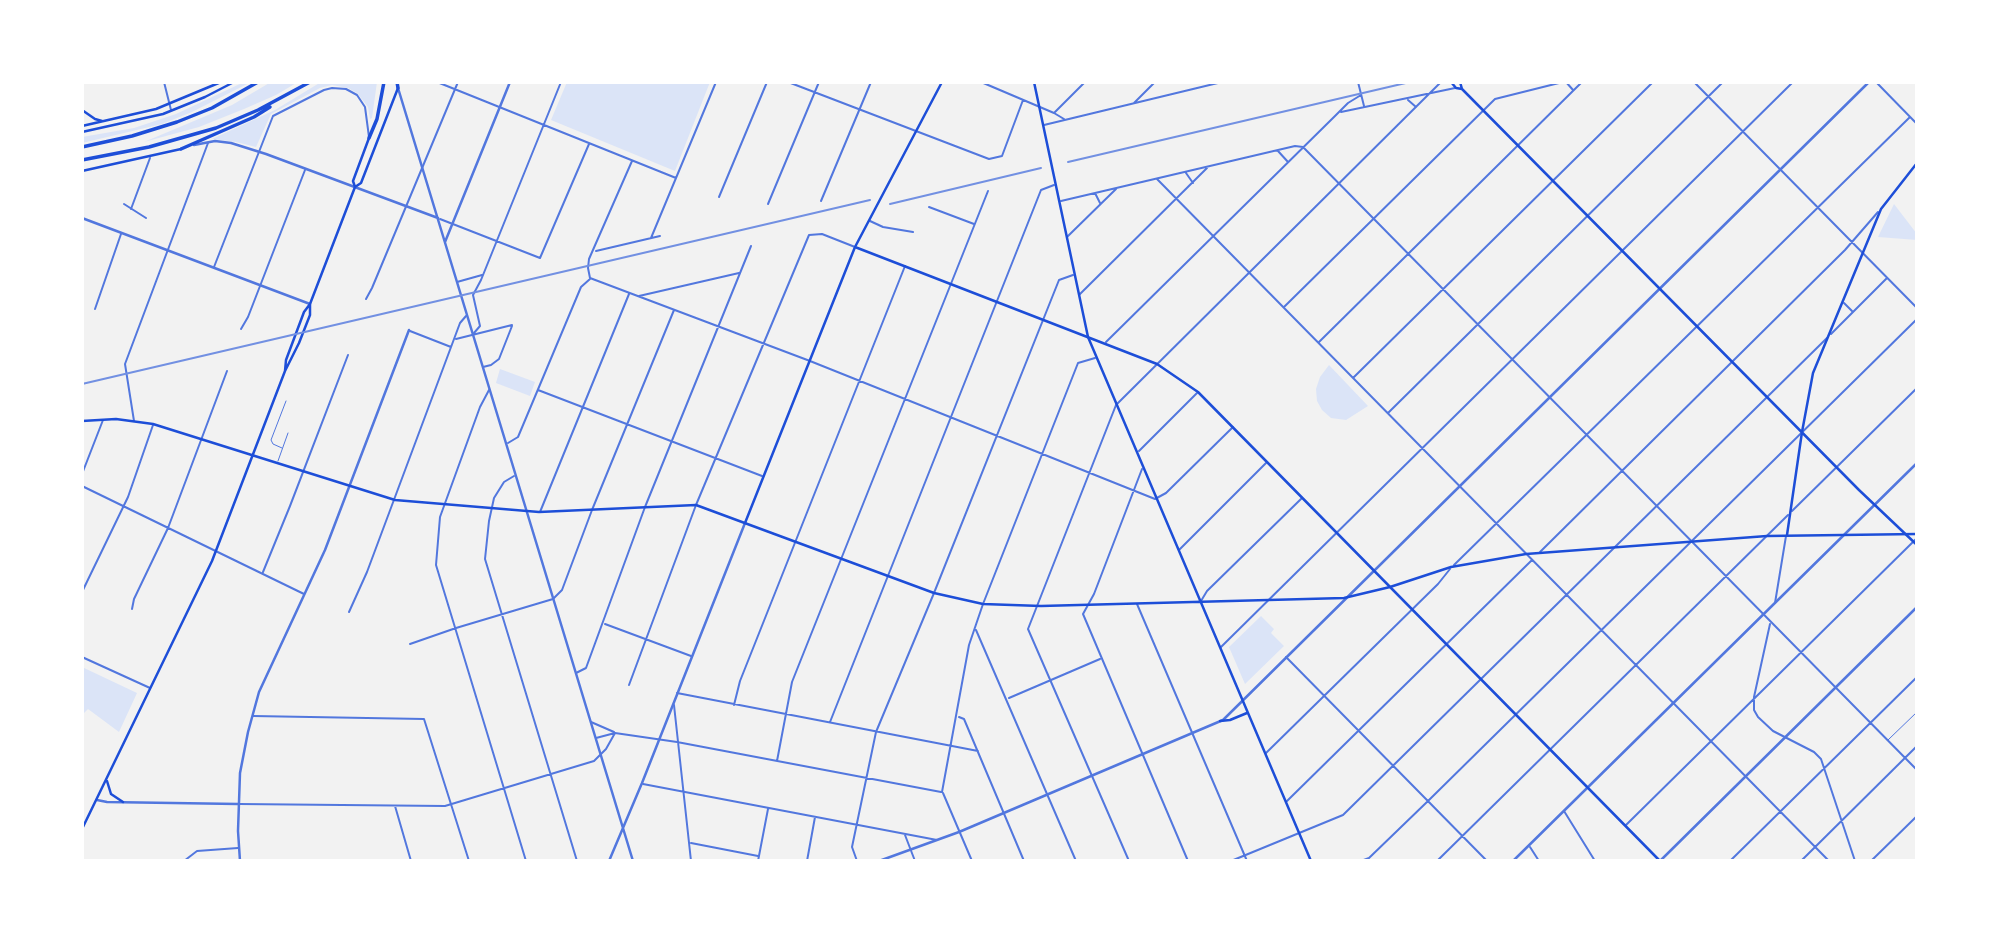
<!DOCTYPE html>
<html>
<head>
<meta charset="utf-8">
<style>
  body { margin:0 }
  #map { position:relative; width:1999px; height:943px; overflow:hidden; background:#f2f2f2; font-family:"Asap Condensed",sans-serif }
  canvas { display:block }
  .frame { position:absolute; inset:0; border:84px solid #fff; pointer-events:none }
</style>
</head>
<body>
<div id="map">
<canvas width="1999" height="943"></canvas>
<div class="frame"></div>
</div>
<script>
const g = document.querySelector('canvas').getContext('2d');
g.lineJoin = 'round';
function fillPath(path, color) { g.fillStyle = color; g.fill(path, 'evenodd'); }
const poly = rows => new Path2D(rows.map(r => 'M' + r).join(''));
function trace(path, color, width, dash) { g.strokeStyle = color; g.lineWidth = width; g.lineCap = dash ? 'butt' : 'round'; g.setLineDash(dash || []); g.stroke(path); }
const green = poly([
  [244,82,251,82,192,112,162,124,82,143,82,137,134,128,176,114],
  [271,82,298,82,276,95,244,109,199,127,144,142,232,105],
  [321,82,377,82,372,118,370,119,368,107,357,93,348,88,332,85,320,88,271,114,256,147,236,142,212,139,275,110],
  [567,82,710,82,675,171,551,120],
  [1894,204,1917,234,1917,240,1878,237],
  [1329,365,1368,406,1346,420,1331,418,1322,410,1317,401,1316,389,1320,377],
  [500,369,535,382,530,396,496,383],
  [1261,616,1274,629,1271,633,1284,646,1245,684,1229,647],
  [82,667,137,693,119,732,88,709,82,715]
]);
const service = poly([
  [282,448,273,444,271,440,286,401],
  [278,461,288,433],
  [1888,740,1917,712]
]);
const minor = poly([
  [164,82,171,110],
  [437,82,676,178],
  [788,82,989,159,1002,156,1023,100],
  [981,82,1054,113,1064,119],
  [1358,82,1364,106],
  [1566,82,1573,90],
  [1694,82,1917,308],
  [1876,82,1917,124],
  [1408,100,1416,107],
  [1134,103,1155,82],
  [1055,112,1085,82],
  [1341,112,1455,88],
  [1044,125,1222,82],
  [1278,151,1288,162],
  [1186,173,1193,183],
  [1157,179,1829,861],
  [1095,193,1100,203],
  [719,197,767,82],
  [821,201,871,82],
  [1061,201,1295,146,1303,147,1917,770],
  [124,204,146,218],
  [768,204,819,82],
  [929,207,974,224],
  [131,209,150,158],
  [440,219,540,258,589,144],
  [870,221,883,227,913,232],
  [1067,237,1116,189],
  [651,238,716,82],
  [596,251,660,236],
  [214,267,273,116,324,90,332,88,346,89,357,95,365,107,369,137],
  [590,278,810,361,1155,499,1166,493,1233,427],
  [590,278,588,268,589,259,632,161],
  [457,282,482,275],
  [1079,295,1207,168],
  [639,296,739,273],
  [366,299,372,288,458,82],
  [1844,303,1852,311],
  [1284,307,1495,99,1563,82],
  [95,309,121,234],
  [241,329,248,317,305,170],
  [410,331,451,347],
  [474,333,480,326,473,295,481,280,561,82],
  [1831,334,1887,278],
  [456,339,512,325],
  [1106,342,1335,116,1348,103,1361,95],
  [1319,342,1582,82],
  [483,367,491,365,499,359,512,326],
  [1354,377,1653,82],
  [489,390,480,407,440,517,436,565,526,861],
  [538,390,762,476],
  [1388,413,1723,82],
  [134,421,125,364,208,143],
  [508,443,518,437,581,287,590,279],
  [1139,451,1197,393],
  [1142,469,1094,594,1083,614,1188,861],
  [82,474,103,420],
  [514,476,504,482,494,498,489,521,485,559,577,861],
  [82,486,304,594],
  [1792,511,1917,388],
  [540,512,629,294],
  [1179,550,1266,463],
  [1540,552,1845,250,1878,212],
  [1454,565,1910,117],
  [263,572,290,506,348,355],
  [82,592,128,497,153,425],
  [1201,601,1207,591,1302,498],
  [1775,603,1786,536],
  [1137,604,1247,861],
  [132,609,134,599,168,528,227,371],
  [349,612,367,572,460,323,466,316],
  [605,624,691,656],
  [1770,624,1754,697,1754,710,1758,717,1773,731,1814,752,1821,759,1855,861],
  [976,630,1076,861],
  [410,644,456,628,553,599,562,590,592,510,674,310],
  [1221,647,1793,82],
  [82,657,150,688],
  [1286,657,1487,861],
  [576,673,586,668,645,507,751,246],
  [629,685,696,505,809,235,822,234,855,247],
  [677,693,978,751],
  [1009,698,1100,659],
  [674,705,691,861],
  [734,705,740,681,905,266],
  [253,716,424,719,469,861],
  [959,717,964,719,1024,861],
  [591,722,614,732],
  [830,722,1041,190,1054,185],
  [596,738,615,733,677,742,941,792],
  [1266,753,1438,584,1450,569],
  [777,761,792,682,988,191],
  [643,784,937,840],
  [942,792,969,645,983,604,1078,363,1095,358],
  [943,793,972,861],
  [1287,801,1532,560],
  [239,804,445,806,594,761,606,749,615,733],
  [395,806,411,861],
  [1564,811,1595,861],
  [1626,825,1917,538],
  [905,835,915,861],
  [691,843,758,856],
  [1530,847,1539,861],
  [184,861,197,851,238,848],
  [758,861,768,809],
  [807,861,815,817],
  [857,861,852,847,876,732,934,593,1059,280,1073,275],
  [1129,861,1028,629,1116,405,1441,82],
  [1231,861,1343,815,1827,338],
  [1361,861,1369,858,1428,801,1917,319],
  [1437,861,1788,515],
  [1730,861,1917,677],
  [1801,861,1917,746],
  [1871,861,1917,816]
]);
const tertiary = poly([
  [398,88,633,861],
  [194,145,215,141,231,143,266,154,438,218],
  [82,218,310,304],
  [445,242,510,82],
  [97,800,107,802,238,804],
  [240,861,238,831,240,773,248,732,259,692,325,550,409,330],
  [609,861,642,783,745,523],
  [879,861,959,832,1223,720,1869,82],
  [1513,861,1917,463],
  [1660,861,1917,607]
]);
const secondary = poly([
  [1451,82,1456,88,1462,89,1859,490,1917,545],
  [1460,82,1462,89],
  [82,110,95,119,102,121],
  [82,126,156,109,221,82],
  [82,132,163,114,205,97,234,82],
  [82,171,181,149],
  [855,247,1157,364,1198,392,1660,861],
  [745,523,855,247,942,82],
  [1787,535,1802,432,1813,373,1881,209,1917,163]
]);
const primary = poly([
  [1034,82,1088,337,1311,861],
  [355,187,353,181,369,138],
  [285,371,286,360,304,312,310,304,355,187,361,183,398,88],
  [82,421,116,419,153,424,395,500,539,512,696,505,934,593,983,604,1041,606,1344,598,1390,587,1451,567,1526,554,1767,536,1917,534],
  [1220,721,1230,720,1247,713],
  [107,781,111,794,123,802],
  [82,829,212,561,285,371,299,343,310,315,310,304]
]);
const motorway = poly([
  [397,82,398,88],
  [369,138,377,119,384,82],
  [82,147,132,136,177,122,212,108,258,82],
  [181,149,254,117,270,107],
  [82,160,149,147,216,128,258,110,310,82]
]);
const rail = poly([
  [1068,162,1410,82],
  [890,204,1041,168],
  [82,384,870,200]
]);
fillPath(green, '#dbe4f7');
trace(service, '#5277de', 1);
trace(minor, '#5277de', 2);
trace(tertiary, '#5277de', 2.5);
trace(secondary, '#1d4ed8', 2.5);
trace(primary, '#1d4ed8', 2.5);
trace(motorway, '#1d4ed8', 3.5);
trace(rail, '#7290e2', 2);
</script>
</body>
</html>
